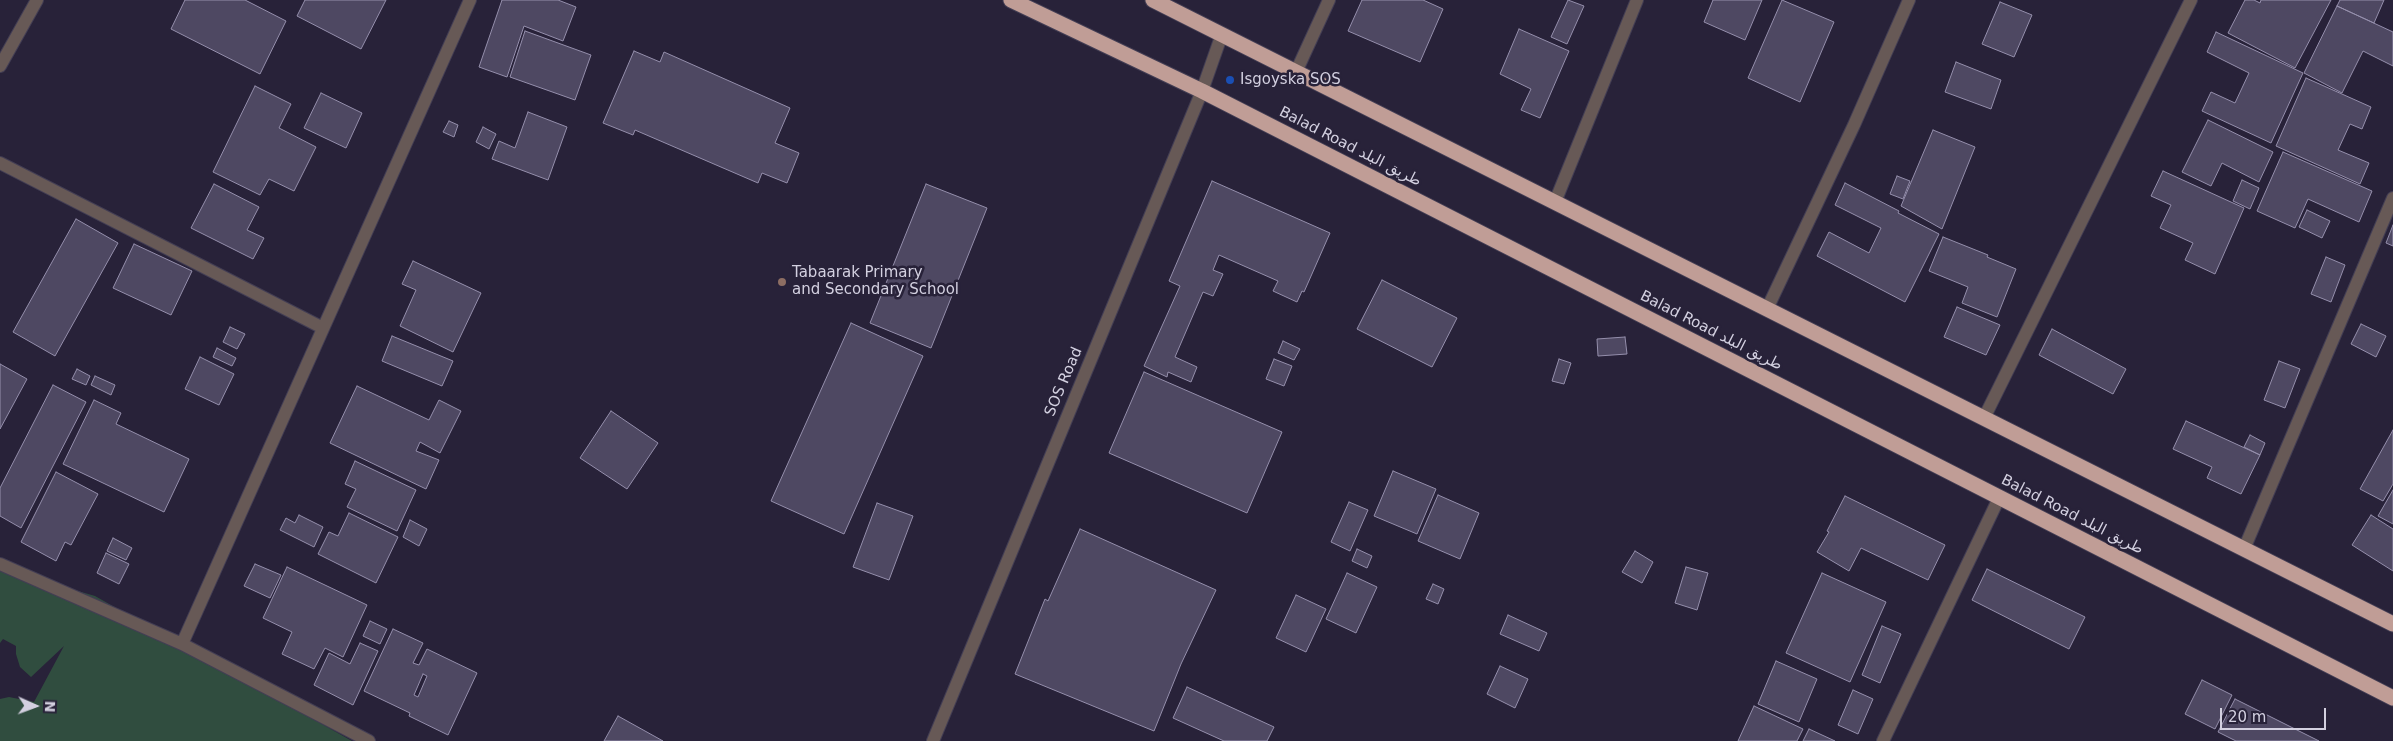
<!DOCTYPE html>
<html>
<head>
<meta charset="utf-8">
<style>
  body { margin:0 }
  #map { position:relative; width:2393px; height:741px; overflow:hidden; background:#282239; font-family:"DejaVu Sans",sans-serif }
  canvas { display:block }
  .north { position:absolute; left:10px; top:681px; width:50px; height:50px; -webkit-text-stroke:4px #282239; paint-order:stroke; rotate:92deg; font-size:14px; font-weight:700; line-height:20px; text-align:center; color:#d3d0e0 }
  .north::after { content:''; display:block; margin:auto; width:18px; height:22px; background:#d3d0e0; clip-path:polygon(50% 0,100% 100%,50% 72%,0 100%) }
  .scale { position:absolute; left:2220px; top:708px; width:106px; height:22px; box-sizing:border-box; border:2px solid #d3d0e0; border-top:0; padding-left:6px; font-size:15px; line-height:18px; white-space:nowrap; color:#d3d0e0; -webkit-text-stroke:4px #282239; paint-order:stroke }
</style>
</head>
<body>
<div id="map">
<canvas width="2393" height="741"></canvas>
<div class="north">N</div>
<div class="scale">20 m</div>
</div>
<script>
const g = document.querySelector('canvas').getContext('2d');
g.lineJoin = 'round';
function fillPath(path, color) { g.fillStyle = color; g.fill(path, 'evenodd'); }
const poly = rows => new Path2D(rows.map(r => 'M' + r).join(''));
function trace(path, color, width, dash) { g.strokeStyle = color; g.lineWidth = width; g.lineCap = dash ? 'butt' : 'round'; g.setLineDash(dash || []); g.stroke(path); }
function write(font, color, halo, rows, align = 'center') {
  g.font = font + ' "DejaVu Sans",Vazirmatn,sans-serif'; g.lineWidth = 5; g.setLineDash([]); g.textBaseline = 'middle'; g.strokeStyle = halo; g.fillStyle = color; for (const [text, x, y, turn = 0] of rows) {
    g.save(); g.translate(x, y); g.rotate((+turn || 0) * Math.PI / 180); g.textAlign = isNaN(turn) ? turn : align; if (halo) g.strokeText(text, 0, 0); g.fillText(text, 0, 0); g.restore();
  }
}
const green = poly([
  [0,568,95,596,352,741,0,741,0,699,9,697,34,702,64,646,31,677,20,667,16,654,16,646,3,639,0,643]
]);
const building = poly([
  [185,0,245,0,286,21,260,74,171,29,185,0],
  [305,0,386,0,361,49,297,16,305,0],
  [502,0,558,0,576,7,563,41,524,26,507,77,479,67,502,0],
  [1362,0,1423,0,1443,9,1420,62,1348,31,1362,0],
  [1568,0,1584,6,1567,44,1551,37,1568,0],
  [1713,0,1762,0,1745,40,1704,22,1713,0],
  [1782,0,1834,22,1800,102,1748,78,1782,0],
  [2245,0,2254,0,2260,3,2261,0,2331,0,2295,68,2228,33,2245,0],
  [2340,0,2384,0,2374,23,2337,6,2340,0],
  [2000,2,2032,15,2014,57,1982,44,2000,2],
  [2337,6,2393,32,2393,66,2363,51,2342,93,2304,73,2337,6],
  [1519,29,1569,51,1540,118,1521,110,1531,89,1500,74,1519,29],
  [525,31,591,55,575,100,510,77,525,31],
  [2216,32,2303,73,2271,143,2202,111,2211,92,2235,103,2249,73,2207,52,2216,32],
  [634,51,660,62,664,52,790,108,775,143,799,153,787,183,762,173,758,183,635,130,633,135,603,123,634,51],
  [1956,62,2001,80,1991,109,1945,92,1956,62],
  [2306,78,2371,107,2362,129,2350,124,2338,150,2369,163,2360,184,2276,146,2306,78],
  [255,86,291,104,279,128,316,147,294,191,269,179,260,195,213,172,255,86],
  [321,93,362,113,346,148,304,128,321,93],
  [528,112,567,127,548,180,492,159,499,141,515,148,528,112],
  [2208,120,2273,152,2259,182,2222,163,2211,186,2182,172,2208,120],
  [449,121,458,125,454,137,443,132,449,121],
  [483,127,496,134,489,149,476,142,483,127],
  [1933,130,1975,147,1942,229,1901,206,1933,130],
  [2283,152,2372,191,2359,222,2308,199,2295,228,2257,211,2283,152],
  [2163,171,2244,208,2215,274,2185,260,2193,243,2160,228,2171,205,2151,196,2163,171],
  [1897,176,1910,181,1903,199,1890,194,1897,176],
  [2242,180,2259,188,2250,209,2233,201,2242,180],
  [1212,181,1330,233,1304,292,1302,291,1297,302,1273,291,1278,281,1219,255,1213,270,1223,274,1213,296,1203,292,1175,357,1197,367,1191,382,1168,372,1167,377,1144,366,1180,286,1169,281,1212,181],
  [1845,183,1899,211,1898,213,1939,234,1905,302,1817,256,1829,232,1869,253,1881,228,1835,205,1845,183],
  [214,184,259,207,247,230,264,238,253,259,191,228,214,184],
  [926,184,987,208,931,348,870,323,926,184],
  [2307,210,2330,221,2322,238,2299,227,2307,210],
  [76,219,118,243,55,356,13,332,76,219],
  [2393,225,2393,246,2386,243,2393,225],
  [1943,237,1988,255,1987,257,2016,269,1997,317,1962,303,1968,287,1929,271,1943,237],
  [134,244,192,271,171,315,113,288,134,244],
  [2326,257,2345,265,2331,302,2311,294,2326,257],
  [413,261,481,293,453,352,400,326,416,290,402,284,413,261],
  [1382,280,1457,318,1432,367,1357,329,1382,280],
  [1957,307,2000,325,1986,355,1944,337,1957,307],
  [851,323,923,356,844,534,771,501,851,323],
  [2361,324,2386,336,2376,357,2351,344,2361,324],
  [230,327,245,334,237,349,223,342,230,327],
  [2052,329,2126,369,2113,394,2039,355,2052,329],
  [392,336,453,361,442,386,382,361,392,336],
  [1625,337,1627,354,1598,356,1597,339,1625,337],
  [1283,341,1300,349,1294,360,1278,353,1283,341],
  [217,348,236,358,232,366,213,357,217,348],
  [200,357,234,374,219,405,185,389,200,357],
  [1274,359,1292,366,1284,386,1266,379,1274,359],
  [1559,359,1571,363,1564,384,1552,381,1559,359],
  [2279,361,2300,369,2285,408,2264,400,2279,361],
  [0,364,27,379,0,429,0,364],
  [77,369,90,376,86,385,72,379,77,369],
  [1144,372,1282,432,1247,513,1109,453,1144,372],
  [95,376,115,385,111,395,91,385,95,376],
  [53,385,86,402,21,528,0,516,0,488,53,385],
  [357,386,429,420,439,400,461,411,440,453,420,442,416,451,439,460,426,489,330,443,357,386],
  [94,400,121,413,116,424,189,459,164,512,63,464,94,400],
  [611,411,658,443,627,489,580,458,611,411],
  [2186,421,2260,455,2241,494,2207,478,2212,467,2173,449,2186,421],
  [2393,430,2393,484,2383,501,2360,489,2393,430],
  [2250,435,2265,443,2260,455,2244,447,2250,435],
  [355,461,416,490,397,531,347,507,356,489,345,484,355,461],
  [1393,471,1436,489,1417,534,1374,516,1393,471],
  [56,472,98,494,71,545,65,542,56,561,21,542,56,472],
  [2393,490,2393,524,2378,516,2393,490],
  [1438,495,1479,513,1460,559,1418,541,1438,495],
  [1845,496,1945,545,1928,580,1861,548,1849,571,1817,552,1829,532,1827,531,1845,496],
  [1349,502,1368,510,1350,551,1331,542,1349,502],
  [877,503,913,516,889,580,853,567,877,503],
  [349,513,398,537,376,583,318,554,329,532,338,536,349,513],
  [299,515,323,527,314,547,280,530,286,518,295,523,299,515],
  [2371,515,2393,529,2393,571,2352,545,2371,515],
  [410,520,427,529,419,546,403,537,410,520],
  [1080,529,1216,590,1181,664,1154,731,1015,674,1045,599,1048,601,1080,529],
  [113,538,132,548,126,560,107,551,113,538],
  [1357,549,1372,556,1367,568,1352,561,1357,549],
  [1635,551,1653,562,1642,583,1622,572,1635,551],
  [106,553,129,564,119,584,97,573,106,553],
  [255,564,281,575,270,598,244,586,255,564],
  [287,567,367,605,343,657,325,648,314,669,282,654,292,632,263,618,287,567],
  [1686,567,1708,573,1697,610,1675,603,1686,567],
  [1987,569,2085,617,2069,649,1972,600,1987,569],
  [1347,573,1377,587,1356,633,1326,619,1347,573],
  [1822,573,1886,602,1850,682,1786,653,1822,573],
  [1433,584,1444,589,1438,604,1426,599,1433,584],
  [1296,595,1326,609,1306,652,1276,638,1296,595],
  [1508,615,1547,633,1539,651,1500,634,1508,615],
  [370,621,387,629,380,644,363,636,370,621],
  [1882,626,1901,634,1880,683,1862,675,1882,626],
  [393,629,423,643,413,663,419,665,427,649,477,673,448,735,409,716,410,713,364,691,393,629],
  [423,674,427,676,418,697,414,695,423,674],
  [360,643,378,651,353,705,314,685,329,653,350,664,360,643],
  [1776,661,1817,679,1799,722,1758,704,1776,661],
  [1500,666,1528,679,1515,708,1487,694,1500,666],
  [2202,680,2232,695,2215,729,2185,714,2202,680],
  [1187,687,1274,727,1267,741,1224,741,1173,718,1187,687],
  [1853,690,1873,699,1858,734,1838,725,1853,690],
  [2235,699,2319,741,2236,741,2218,732,2235,699],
  [1754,706,1803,729,1797,741,1738,741,1754,706],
  [618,716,663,741,604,741,618,716],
  [1809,729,1835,741,1803,741,1809,729]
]);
const minor = poly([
  [0,66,37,0],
  [1296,72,1329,0],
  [0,163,323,328],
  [1555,202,1637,0],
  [1767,309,1854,125,1909,0],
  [1984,418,2191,0],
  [2244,549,2393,198],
  [0,564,182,644,369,741],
  [182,644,470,0],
  [933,741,1202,91,1222,34],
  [1883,741,1999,498]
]);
const highway = poly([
  [1011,0,1202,91,2393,698],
  [1153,0,2393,624]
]);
const markers = [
  [1230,80,5,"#1a4fb4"],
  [782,282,5,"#8d6e63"]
];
const poiNames = [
  ["Isgoyska SOS",1240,80],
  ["Tabaarak Primary",792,273],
  ["and Secondary School",792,290]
];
const streetNames = [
  ["Balad Road طريق البلد",1350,147,27],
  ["Balad Road طريق البلد",1711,331,27],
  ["SOS Road",1064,382,-67],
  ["Balad Road طريق البلد",2072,515,27]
];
fillPath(green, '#304d3f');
fillPath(building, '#4e4862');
trace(building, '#958fac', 1);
trace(minor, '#433e54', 14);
trace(highway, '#433e54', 17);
trace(minor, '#675956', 12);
trace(highway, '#c09d96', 15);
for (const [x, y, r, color] of markers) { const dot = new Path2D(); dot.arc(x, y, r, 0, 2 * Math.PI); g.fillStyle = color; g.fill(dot); trace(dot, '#282239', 2); }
write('15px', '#d3d0e0', '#282239', poiNames, 'left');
write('15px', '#d3d0e0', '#282239', streetNames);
</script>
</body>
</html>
